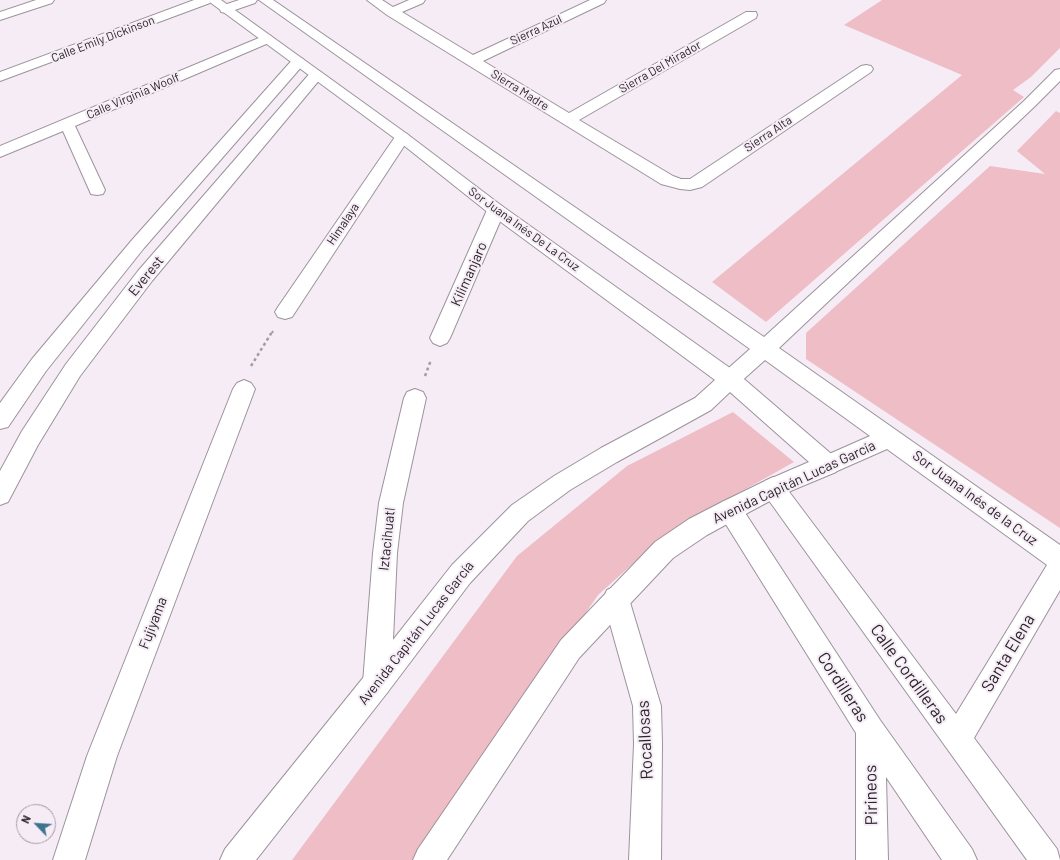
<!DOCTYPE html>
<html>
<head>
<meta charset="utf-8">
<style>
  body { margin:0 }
  #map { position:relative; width:1060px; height:860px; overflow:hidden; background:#f6ecf6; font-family:Barlow,sans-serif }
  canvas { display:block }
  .north { position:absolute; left:16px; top:804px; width:40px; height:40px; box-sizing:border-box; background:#f6ecf6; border:1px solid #a49ca4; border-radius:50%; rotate:295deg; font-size:11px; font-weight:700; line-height:16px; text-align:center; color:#282528 }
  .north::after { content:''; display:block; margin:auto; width:14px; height:18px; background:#3b758e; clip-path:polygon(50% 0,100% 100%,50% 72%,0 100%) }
</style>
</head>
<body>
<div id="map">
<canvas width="1060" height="860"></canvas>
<div class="north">N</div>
</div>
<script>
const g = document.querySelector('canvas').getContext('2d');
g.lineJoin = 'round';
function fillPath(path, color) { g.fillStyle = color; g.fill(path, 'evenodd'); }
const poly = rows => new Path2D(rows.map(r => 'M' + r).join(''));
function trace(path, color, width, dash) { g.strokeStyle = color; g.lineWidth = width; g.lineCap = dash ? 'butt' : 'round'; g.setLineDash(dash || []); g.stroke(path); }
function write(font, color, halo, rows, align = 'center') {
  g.font = font + ' Barlow,sans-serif'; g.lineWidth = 4; g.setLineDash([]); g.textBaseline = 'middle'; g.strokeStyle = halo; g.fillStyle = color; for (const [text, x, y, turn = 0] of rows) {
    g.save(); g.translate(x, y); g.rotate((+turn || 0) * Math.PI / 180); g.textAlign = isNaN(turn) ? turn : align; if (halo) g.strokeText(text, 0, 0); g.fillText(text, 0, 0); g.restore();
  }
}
const green = poly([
  [882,0,1060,0,1060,48,1031,77,1013,90,1024,97,766,322,712,282,962,75,844,25],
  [1056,111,1060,113,1060,528,806,359,806,333,990,166,1045,174,1017,151],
  [733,412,794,462,666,534,598,595,417,860,292,860,517,556,627,466]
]);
const pathFar1 = poly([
  [272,333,273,331]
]);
const path = poly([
  [251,366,272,332],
  [425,376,431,360]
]);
const street = poly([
  [36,0,54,0,52,3,0,20,0,12,36,0],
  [194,0,212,0,210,3,0,81,0,72,194,0],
  [239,0,257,0,255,3,226,13,221,12,220,9,221,6,239,0],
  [259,0,273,0,764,337,1024,101,1055,70,1060,69,1060,81,1034,107,779,348,1060,545,1060,590,974,738,1057,849,1060,860,1027,860,765,495,761,488,765,481,773,477,781,481,956,714,1047,565,887,449,828,475,820,472,817,465,820,458,870,436,765,360,737,385,730,387,723,385,720,379,723,373,750,349,259,0],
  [367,0,382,0,393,7,409,0,425,0,423,3,402,12,473,55,590,0,606,0,604,3,483,61,569,113,746,12,756,12,757,15,756,18,579,120,673,176,681,179,690,179,861,66,866,65,871,66,873,69,871,72,702,187,690,190,680,189,661,184,387,15,367,0],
  [266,35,271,36,273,39,271,42,75,126,105,190,103,194,97,195,91,194,63,131,0,157,0,146,266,35],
  [298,58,303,59,305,62,303,65,144,248,46,371,8,427,0,429,0,403,32,359,132,240,293,59,298,58],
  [316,71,321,72,323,75,321,78,152,281,80,376,38,445,8,502,0,505,0,471,22,431,66,364,138,271,311,72,316,71],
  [402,132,407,134,410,137,292,317,285,319,278,317,275,312,278,307,397,134,402,132],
  [496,204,502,206,505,210,450,338,447,343,440,346,433,343,430,338,487,210,490,206,496,204],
  [244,380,251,383,255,389,117,756,85,860,53,860,87,756,233,389,237,383,244,380],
  [415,389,423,392,426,398,403,503,397,553,391,683,387,693,377,697,367,693,363,683,373,553,379,503,404,398,407,392,415,389],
  [730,499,738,502,880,720,972,849,977,860,942,860,886,777,888,860,856,860,856,733,722,518,718,510,722,502,730,499],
  [616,586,625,590,629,599,661,706,662,744,661,860,629,860,634,744,633,706,603,599,607,590,616,586]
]);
const secondary = poly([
  [207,0,221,0,407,134,502,206,737,373,836,458,839,465,836,472,781,495,738,518,707,535,673,558,579,658,447,860,413,860,418,849,561,640,655,542,689,519,722,502,765,481,809,462,730,392,711,410,617,462,570,490,528,521,470,583,387,693,256,860,220,860,225,849,367,673,452,565,512,505,554,476,601,448,695,398,715,380,490,214,397,140,207,0]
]);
const farStreetnames = [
  ["Sierra Azul",536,30,-25],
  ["Calle Emily Dickinson",103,39,-21],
  ["Sierra Del Mirador",660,67,-30],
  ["Sierra Madre",520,90,32],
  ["Calle Virginia Woolf",133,96,-23],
  ["Sierra Alta",768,134,-34],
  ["Himalaya",343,224,-56],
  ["Sor Juana Inés De La Cruz",524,229,36]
];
const streetNames = [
  ["Kilimanjaro",469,274,-66],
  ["Everest",146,276,-51],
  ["Avenida Capitán Lucas García",794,482,-25],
  ["Sor Juana Inés de la Cruz",975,498,36],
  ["Iztacihuatl",387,539,-84],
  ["Fujiyama",153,623,-69],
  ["Avenida Capitán Lucas García",416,633,-52]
];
const nearStreetnames = [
  ["Santa Elena",1008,653,-59],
  ["Calle Cordilleras",909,674,54],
  ["Cordilleras",843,687,57],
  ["Rocallosas",645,740,-93],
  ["Pirineos",871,795,-91]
];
fillPath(green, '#eebdc6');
trace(street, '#9c939c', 2);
trace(secondary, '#9c939c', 2);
trace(pathFar1, '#a39ca3', 2, [2.5, 2.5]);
trace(path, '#a39ca3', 2.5, [3, 3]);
fillPath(street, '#fff');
fillPath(secondary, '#fff');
write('12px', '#282528', '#f6ecf6', farStreetnames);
write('14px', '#282528', '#f6ecf6', streetNames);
write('17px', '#282528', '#f6ecf6', nearStreetnames);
</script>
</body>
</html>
